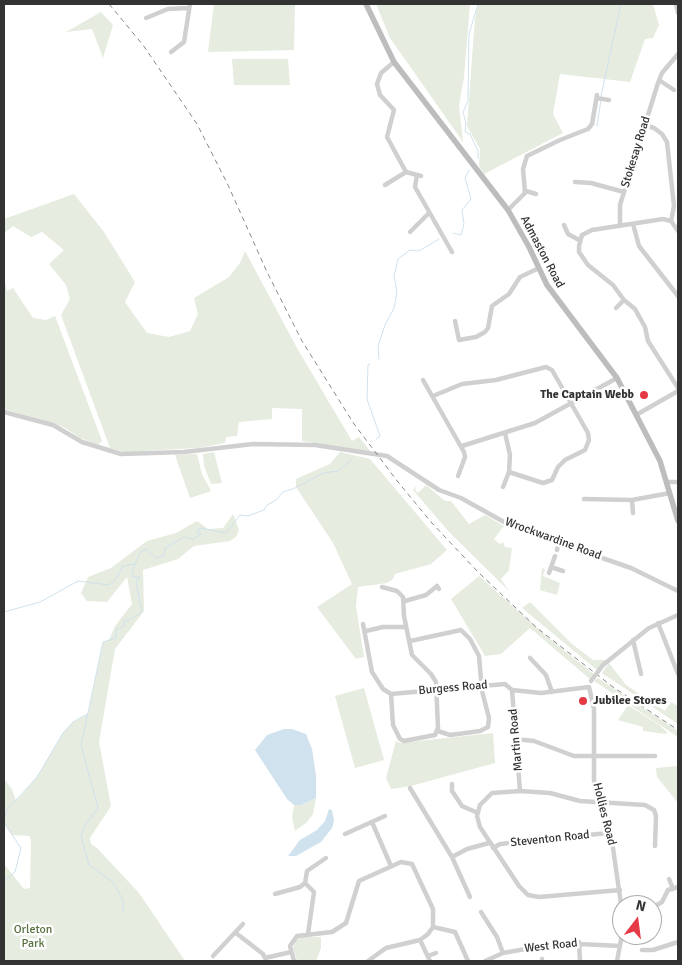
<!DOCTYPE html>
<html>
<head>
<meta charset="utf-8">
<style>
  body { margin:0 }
  #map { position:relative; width:682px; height:965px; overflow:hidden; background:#fff; font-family:Signika,sans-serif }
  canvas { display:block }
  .frame { position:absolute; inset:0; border:5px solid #333; pointer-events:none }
  .north { position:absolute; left:612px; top:895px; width:50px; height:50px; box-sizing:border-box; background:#fff; border:1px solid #adadad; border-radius:50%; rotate:15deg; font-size:14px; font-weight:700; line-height:20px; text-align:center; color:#333 }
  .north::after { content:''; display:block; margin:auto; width:18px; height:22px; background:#e63946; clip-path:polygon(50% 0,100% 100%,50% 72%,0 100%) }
</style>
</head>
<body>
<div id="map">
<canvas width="682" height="965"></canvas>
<div class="frame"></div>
<div class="north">N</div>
</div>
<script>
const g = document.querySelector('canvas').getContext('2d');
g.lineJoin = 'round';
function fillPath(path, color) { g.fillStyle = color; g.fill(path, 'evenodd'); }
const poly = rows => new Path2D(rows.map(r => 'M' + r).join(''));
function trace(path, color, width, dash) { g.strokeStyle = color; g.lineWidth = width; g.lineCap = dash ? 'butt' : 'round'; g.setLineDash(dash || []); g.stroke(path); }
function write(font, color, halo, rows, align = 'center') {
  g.font = font + ' Signika,sans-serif'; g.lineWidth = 5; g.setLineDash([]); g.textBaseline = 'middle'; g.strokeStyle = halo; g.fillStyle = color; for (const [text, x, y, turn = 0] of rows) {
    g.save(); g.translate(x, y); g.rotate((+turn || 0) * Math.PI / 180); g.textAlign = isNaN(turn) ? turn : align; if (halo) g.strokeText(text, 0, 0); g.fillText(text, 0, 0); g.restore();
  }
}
const green = poly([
  [214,4,295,4,294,50,208,52],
  [376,4,470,4,464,77,459,105,463,142,390,38],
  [478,4,653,4,659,25,653,38,645,39,630,82,560,74,553,114,563,133,484,174,479,166,480,149,467,126,475,18],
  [101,12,113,25,103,58,92,29,66,32],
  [232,59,288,59,290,85,234,85],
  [74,194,104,232,135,282,125,302,147,333,169,337,190,331,198,314,194,298,229,277,240,263,245,251,297,348,352,441,359,437,371,452,302,441,302,409,272,408,272,419,239,422,237,436,226,437,225,443,197,448,160,450,124,452,110,448,61,315,70,299,66,285,49,264,64,250,42,232,31,237,13,226,4,233,4,219],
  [4,277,7,291,13,288,33,318,46,320,55,316,102,441,98,445,80,438,65,428,53,423,4,409],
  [214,452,222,483,211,484,204,466,203,454],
  [340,452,370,459,447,550,431,564,395,574,393,579,387,583,358,587,356,606,364,657,356,659,317,607,352,584,333,543,296,487,296,479,330,464],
  [197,454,202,474,211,491,190,498,175,455],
  [417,485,415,490,418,493,426,485,445,501,451,501,469,524,485,515,504,526,494,539,500,544,503,542,505,547,512,548,509,570,501,579,509,591,449,532,413,490],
  [233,514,239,530,236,537,230,541,194,546,178,559,143,570,144,611,115,649,99,742,111,806,90,838,91,844,97,848,139,893,185,961,4,961,4,864,24,889,30,888,31,844,30,836,12,835,4,823,4,779,12,789,16,801,37,777,63,733,73,722,88,714,103,642,109,640,115,626,132,604,127,577,107,602,87,601,81,593,88,577,111,568,147,541,176,533,197,521,208,529,223,528],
  [542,568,545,569,543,576,560,583,557,595,540,590],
  [479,576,544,634,595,675,591,680,530,628,501,654,485,656,451,599],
  [530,602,572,644,593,660,606,660,597,670,522,608],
  [609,663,626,685,665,711,671,702,678,706,678,724,602,673],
  [598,678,678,731,678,737,594,681],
  [364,688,384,760,355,768,335,696],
  [628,705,659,725,667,732,666,734,643,731,643,727,618,720],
  [493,733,495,763,411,786,391,789,386,778,396,741,400,743],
  [678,766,678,803,657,777,656,768],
  [316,798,313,814,307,822,295,831,292,817,294,805,301,805],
  [301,937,321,937,321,948,316,961,297,961,293,948,295,941]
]);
const water = poly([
  [284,729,292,729,306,734,312,749,316,776,316,798,301,805,294,805,287,799,255,750,267,735],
  [329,809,332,810,334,821,332,828,321,842,296,856,288,856,300,840,317,830,325,821]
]);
const stream = poly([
  [601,96,621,4],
  [597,126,601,100],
  [478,158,478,151,470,134,465,132,466,123,463,112,468,101,469,34,478,4],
  [453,233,461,235,464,224,462,210,471,199,465,178,469,170],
  [379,359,378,346,385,325,394,308,397,292,394,276,398,259,410,250,419,251,439,239],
  [370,364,368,365,367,399,380,436,376,439],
  [4,612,40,602,78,581,109,585,116,579,123,566,135,564,140,553,146,549,156,558,164,556,165,548,184,537,193,539,201,534,197,532,200,528,226,533,240,515,248,516,264,510,267,505,276,500,283,492,293,489,323,473,338,471,351,460],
  [4,819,7,810,37,777,63,733,73,722,87,714],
  [4,823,21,848,15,872,4,881],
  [123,911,123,900,113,882,89,865,81,836,85,825,98,808,81,745,103,642,116,638,116,630,124,626,124,620,128,621,142,612,136,582,140,577,133,577,132,573,135,564]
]);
const street = poly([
  [676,4,678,13],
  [146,18,168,9,189,8],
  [171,52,184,42,190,4],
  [394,62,381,73,377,84,380,95,394,110,387,137,406,172,421,176],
  [659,80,674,90],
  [597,98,609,100],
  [645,125,654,128,662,134,667,142,674,206,671,221],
  [417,175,415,187,452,252],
  [575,182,591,183,624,192],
  [385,185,406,172],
  [526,191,536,194],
  [508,210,525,193,523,169,527,156,560,140,588,129,592,124,597,95],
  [633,224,639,246,678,296],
  [564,225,568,234,579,240],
  [620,226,620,205,658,83,662,73,678,54],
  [678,231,671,221,663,219,592,230,582,235,579,246,579,252,588,265,613,285,624,300,635,309,645,327,648,341,678,388],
  [410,232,429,213],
  [616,308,624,300],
  [455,321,459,340,476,337,485,332,488,328,492,306,509,294,520,277,539,268],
  [423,380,464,452,465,457,458,476],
  [433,396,462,384,496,380,546,367,552,370,588,433,589,440,585,450,565,460,558,467,552,480,543,483,509,472,510,455,505,433],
  [4,412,53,425,82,442,121,454,184,452,253,444,315,445,387,456,439,490,461,498,513,527,631,568,678,591],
  [636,415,678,391],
  [462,446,535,423,617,378],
  [667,482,678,482],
  [503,487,509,472],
  [584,499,632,500,670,493],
  [632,500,633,513],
  [557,550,559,542],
  [551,567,563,571],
  [549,573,555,556],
  [382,587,397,591,403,597,404,616,412,655,431,674,436,682,438,728,435,735,404,741,400,739,393,725,391,694],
  [405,601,426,595,437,586,439,589],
  [658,623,678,674],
  [363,624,372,672,383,689,391,694],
  [366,631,383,627,406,627],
  [633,640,641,674],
  [410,641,461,630,470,639,479,656,482,691,489,718,488,727,480,731,458,734,450,735,438,731],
  [530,658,546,675,552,692],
  [603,665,649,628,678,615],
  [589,687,594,709,594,781,613,848,622,911],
  [512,690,520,791],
  [512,690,541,693,589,687],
  [391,694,505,684,512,690],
  [516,739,534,741,574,756,655,756],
  [452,784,452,791,462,806,478,813],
  [410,788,452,857,470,897],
  [372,822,391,866],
  [345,834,385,816],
  [493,848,500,844,608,833],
  [452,857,467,849,489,843],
  [669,879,673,889],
  [305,883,314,892,308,934],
  [620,890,539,897,528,895,519,886,480,827,477,816,480,805,492,793,520,791,550,793,580,801,645,805,654,810,656,816,655,846],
  [275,894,300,887,305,883,307,871,326,858],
  [652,908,662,902,668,890,678,887],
  [481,912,497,937,503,953],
  [433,927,455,932,468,961],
  [236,933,263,954,265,958],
  [420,940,430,961],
  [579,942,580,961],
  [642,950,653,950,678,942],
  [213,956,243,924],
  [428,956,436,953],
  [265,958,291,952],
  [542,959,542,961],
  [294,961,290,946,297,936,332,932,346,923,359,881,401,862,412,864,433,909,433,927,428,934,420,940,386,948,368,961],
  [485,961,503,953,559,943,620,946],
  [617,961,622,935]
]);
const secondary = poly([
  [366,4,394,62,508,210,529,247,547,285,617,378,660,461,678,521]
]);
const rail = poly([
  [109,4,143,45,197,124,228,185,267,272,302,341,354,424,398,482,431,522,478,572,537,628,613,687,678,730]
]);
const streetBridge = poly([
  [591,681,603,665]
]);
const markers = [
  [644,395,5,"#e63946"],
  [583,701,5,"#e63946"]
];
const streetNames = [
  ["Stokesay Road",636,152,-73],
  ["Admaston Road",542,252,62],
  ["Wrockwardine Road",553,539,20],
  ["Burgess Road",453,688,-5],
  ["Martin Road",516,740,-95],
  ["Hollies Road",604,814,76],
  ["Steventon Road",550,839,-6],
  ["West Road",551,946,-6]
];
const poiNames = [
  ["The Captain Webb",634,395],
  ["Jubilee Stores",593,701,"left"]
];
const parkNames = [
  ["Orleton",33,930],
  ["Park",33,944]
];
fillPath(green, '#e6ecdf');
fillPath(water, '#cfe2ee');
trace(stream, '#cfe2ee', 1);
trace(street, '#d0d0d0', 4.5);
trace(secondary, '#bdbdbd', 5.5);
trace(rail, '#888', 1, [5, 4]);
trace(streetBridge, '#d0d0d0', 4.5);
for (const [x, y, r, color] of markers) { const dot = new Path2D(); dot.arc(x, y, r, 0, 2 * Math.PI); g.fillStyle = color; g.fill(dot); trace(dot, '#fff', 2); }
write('12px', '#333', '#fff', streetNames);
write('bold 12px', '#333', '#fff', poiNames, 'right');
write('12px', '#56703f', '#fff', parkNames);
</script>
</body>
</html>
